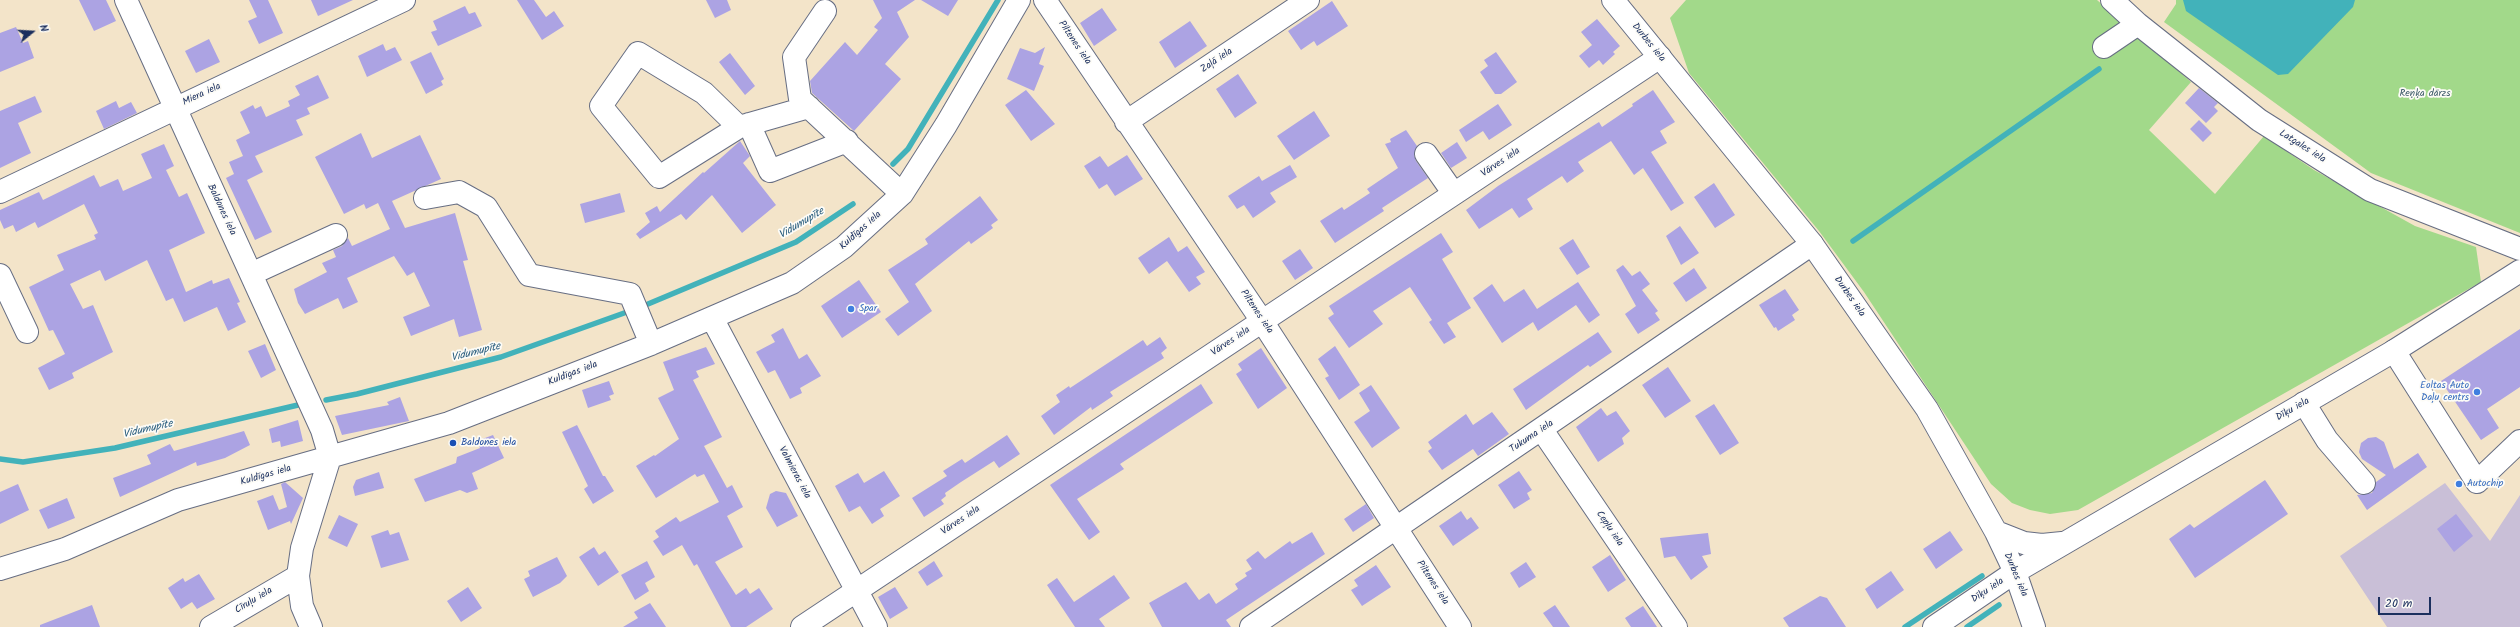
<!DOCTYPE html>
<html>
<head>
<meta charset="utf-8">
<style>
  body { margin:0 }
  #map { position:relative; width:2520px; height:627px; overflow:hidden; background:#f3e4c9; font-family:Kalam,sans-serif }
  canvas { display:block }
  .north { position:absolute; left:12px; top:12px; width:40px; height:40px; -webkit-text-stroke:3px #fdfcf7; paint-order:stroke; rotate:72deg; font-size:11px; font-weight:700; line-height:16px; text-align:center; color:#1b2f5e }
  .north::after { content:''; display:block; margin:auto; width:14px; height:18px; background:#1b2f5e; clip-path:polygon(50% 0,100% 100%,50% 72%,0 100%) }
  .scale { position:absolute; left:2378px; top:597px; width:53px; height:18px; box-sizing:border-box; border:2px solid #1b2f5e; border-top:0; padding-left:5px; font-size:12px; line-height:14px; white-space:nowrap; color:#1b2f5e; -webkit-text-stroke:3px #fdfcf7; paint-order:stroke }
</style>
</head>
<body>
<div id="map">
<canvas width="2520" height="627"></canvas>
<div class="north">N</div>
<div class="scale">20 m</div>
</div>
<script>
const g = document.querySelector('canvas').getContext('2d');
g.lineJoin = 'round';
function fillPath(path, color) { g.fillStyle = color; g.fill(path, 'evenodd'); }
const poly = rows => new Path2D(rows.map(r => 'M' + r).join(''));
function trace(path, color, width, dash) { g.strokeStyle = color; g.lineWidth = width; g.lineCap = dash ? 'butt' : 'round'; g.setLineDash(dash || []); g.stroke(path); }
function write(font, color, halo, rows, align = 'center') {
  g.font = font + ' Kalam,sans-serif'; g.lineWidth = 3.5; g.setLineDash([]); g.textBaseline = 'middle'; g.strokeStyle = halo; g.fillStyle = color; for (const [text, x, y, turn = 0] of rows) {
    g.save(); g.translate(x, y); g.rotate((+turn || 0) * Math.PI / 180); g.textAlign = isNaN(turn) ? turn : align; if (halo) g.strokeText(text, 0, 0); g.fillText(text, 0, 0); g.restore();
  }
}
const industrial = poly([
  [2445,483,2490,541,2520,495,2520,627,2387,627,2340,556]
]);
const green = poly([
  [1686,0,2097,0,2191,82,2149,130,2215,194,2264,136,2314,170,2415,226,2476,247,2481,282,2078,510,2050,514,2030,510,2012,503,1991,484,1864,292,1819,231,1689,73,1670,18],
  [2176,0,2520,0,2520,233,2371,173,2164,22,2176,4]
]);
const water = poly([
  [2183,0,2355,0,2353,7,2288,74,2278,75,2186,11]
]);
const stream = poly([
  [893,164,908,149,998,0],
  [1853,241,2099,69],
  [648,304,796,242,853,204],
  [326,400,357,394,501,357,627,312],
  [0,459,23,462,115,448,298,405],
  [1905,627,1982,576],
  [1967,627,1999,605]
]);
const building = poly([
  [79,0,106,0,116,21,94,31],
  [249,0,268,0,283,33,259,44,248,21,257,17],
  [311,0,353,0,318,16],
  [517,0,534,0,546,17,554,11,564,26,542,40],
  [706,0,727,0,731,10,715,18],
  [873,0,915,0,897,12,909,37,885,64,901,79,854,131,812,93,810,81,845,42,857,55,878,30,874,27,882,18],
  [921,0,958,0,948,16],
  [1332,1,1348,26,1317,46,1314,41,1301,50,1288,31],
  [465,6,469,14,475,12,482,26,438,46,431,32,437,30,433,21],
  [1102,8,1117,30,1094,46,1080,23],
  [1597,19,1620,46,1613,52,1615,54,1603,65,1599,60,1589,68,1579,56,1592,45,1581,32],
  [1190,21,1207,46,1175,68,1159,42],
  [16,27,23,43,28,41,34,58,0,72,0,33],
  [209,39,220,62,196,73,185,51],
  [383,44,386,51,395,47,402,60,367,77,358,56],
  [1045,47,1039,64,1044,66,1034,91,1007,79,1020,48,1035,53],
  [431,52,444,79,441,81,443,85,426,94,410,62],
  [1496,52,1517,82,1501,94,1495,94,1480,72,1488,66,1484,60],
  [730,53,755,86,745,95,719,62],
  [1238,74,1257,103,1235,118,1216,89],
  [318,75,329,98,307,108,310,114,296,120,303,135,255,156,263,172,247,180,272,232,255,240,226,178,234,174,229,162,243,156,236,140,250,133,240,112,253,105,255,109,261,106,266,117,290,106,288,101,300,95,295,86],
  [2199,88,2218,103,2214,107,2218,111,2206,123,2185,103],
  [1026,90,1055,124,1031,141,1005,105],
  [1653,90,1675,122,1660,131,1667,143,1651,152,1684,203,1671,211,1643,168,1634,175,1611,141,1578,162,1584,171,1567,183,1562,176,1527,199,1533,209,1519,218,1512,208,1479,229,1466,210,1498,186,1599,122,1602,127,1633,106,1632,104],
  [35,96,42,112,18,123,31,153,0,168,0,111],
  [116,101,119,108,131,102,137,113,104,129,96,111],
  [1498,104,1512,125,1489,140,1483,131,1466,142,1459,130],
  [1314,111,1330,136,1294,160,1277,136],
  [2199,120,2212,133,2203,142,2190,129],
  [1406,130,1417,146,1414,155,1416,161,1428,178,1382,208,1384,211,1335,243,1320,221,1342,207,1344,210,1370,193,1367,189,1398,168,1385,144,1391,142,1390,139],
  [361,133,372,158,420,135,441,179,392,201,405,228,455,213,468,260,463,261,482,330,459,337,454,319,411,336,403,317,430,306,414,272,407,276,394,256,347,278,358,302,343,309,338,298,305,314,298,303,294,289,327,272,322,263,336,257,333,250,342,246,348,238,352,246,390,229,378,203,366,209,364,204,344,214,315,157],
  [740,141,750,156,743,163,776,205,742,233,712,195,686,220,681,214,640,239,636,234,650,222,645,213,657,206,660,212,703,172,704,173],
  [1457,142,1467,158,1451,168,1441,153],
  [164,144,174,166,166,170,179,197,187,193,205,233,169,250,186,292,212,280,213,284,229,278,240,302,237,303,246,322,228,331,217,307,184,322,173,298,166,301,147,260,105,281,100,270,70,284,83,309,93,305,113,352,72,373,74,378,49,390,38,368,65,354,53,330,49,331,29,287,64,270,57,255,96,239,94,235,98,233,84,204,38,228,35,222,16,232,13,225,4,229,0,220,0,210,39,192,43,200,94,175,100,187,118,179,123,191,152,178,141,154],
  [1127,155,1143,179,1115,196,1107,184,1099,189,1084,166,1100,156,1108,167],
  [1290,165,1297,177,1270,193,1276,202,1253,218,1244,205,1237,209,1228,196,1259,176,1262,181],
  [1714,183,1735,215,1715,228,1694,197],
  [620,193,625,212,585,223,580,204],
  [980,196,998,220,991,225,993,228,971,244,969,241,915,284,932,311,898,336,885,319,909,302,888,270,928,244,925,239],
  [1680,226,1699,253,1681,265,1666,236],
  [1441,233,1453,252,1442,259,1471,308,1447,323,1456,337,1444,344,1429,322,1432,320,1410,287,1373,311,1383,324,1349,348,1328,318,1334,314,1329,306],
  [1169,237,1178,252,1187,246,1205,272,1196,277,1201,284,1189,292,1167,261,1149,274,1138,258],
  [1573,239,1590,267,1577,275,1559,248],
  [1300,249,1313,268,1295,280,1282,261],
  [1623,265,1632,276,1640,271,1650,284,1642,290,1658,311,1655,313,1660,320,1638,334,1625,314,1636,306,1616,270],
  [1694,268,1707,288,1686,302,1673,283],
  [859,280,881,312,842,338,821,306],
  [1578,282,1600,315,1589,323,1576,305,1538,331,1533,322,1502,343,1473,298,1492,284,1504,302,1524,289,1537,309],
  [1785,289,1799,310,1792,315,1795,320,1778,331,1776,327,1774,328,1759,305],
  [783,328,799,359,807,354,821,376,800,388,802,393,790,399,775,370,768,373,756,352,775,342,771,335],
  [2520,329,2520,387,2487,409,2499,428,2481,440,2441,381],
  [1598,332,1612,352,1590,367,1588,365,1526,410,1513,389],
  [1160,337,1167,348,1161,353,1164,358,1110,392,1113,396,1092,410,1091,407,1054,435,1041,416,1060,402,1056,395,1069,386,1070,388,1143,340,1147,346],
  [265,344,276,370,261,378,248,351],
  [1335,346,1360,385,1339,400,1325,378,1329,376,1318,359],
  [706,347,715,364,696,371,699,377,693,380,722,437,704,446,727,488,732,485,743,507,727,516,743,547,715,562,736,595,746,588,750,594,759,588,773,609,746,627,731,627,697,564,694,566,682,545,663,556,653,541,659,537,655,531,676,517,680,522,719,502,704,474,697,477,695,474,656,498,636,466,654,455,655,456,679,439,658,398,674,390,663,362],
  [1261,348,1287,388,1258,409,1236,374,1242,370,1238,364],
  [1668,367,1691,401,1665,418,1642,385],
  [609,381,614,394,609,396,611,400,588,408,582,390],
  [1201,384,1213,403,1120,464,1124,469,1077,499,1100,532,1089,540,1050,485],
  [1371,385,1400,428,1372,448,1354,422,1370,411,1359,393],
  [400,397,409,421,342,435,335,416,389,405,387,402],
  [1714,404,1739,443,1720,455,1695,416],
  [1601,408,1607,416,1616,411,1630,431,1622,438,1624,444,1598,462,1576,427],
  [1492,412,1509,434,1478,456,1473,449,1442,470,1428,451,1432,448,1428,442,1466,414,1473,425],
  [298,420,303,441,281,447,280,441,272,443,269,429],
  [577,425,603,476,605,476,614,491,593,504,584,489,588,486,562,432],
  [244,431,250,445,225,458,197,466,196,462,120,497,113,478,151,464,147,455,170,444,174,451],
  [493,435,504,458,472,473,478,489,467,493,460,490,425,502,414,479,456,463,457,457,480,448,477,441],
  [1007,435,1020,454,999,468,994,461,961,482,945,493,946,496,941,500,944,504,924,517,912,498,947,476,943,471,962,459,965,463],
  [2376,437,2384,442,2394,469,2418,453,2427,467,2367,510,2357,495,2372,493,2376,482,2386,475,2362,459,2359,452,2361,443,2368,438],
  [884,471,900,496,880,509,884,516,872,524,860,506,849,512,835,486,858,473,864,483],
  [1519,471,1532,490,1527,493,1530,499,1514,509,1498,485],
  [379,472,384,488,355,496,353,487,356,480],
  [2265,480,2288,514,2195,578,2169,539,2190,524,2194,528],
  [285,482,303,498,291,524,290,521,268,530,257,501,273,495,279,510,287,507,281,484],
  [18,484,29,510,0,524,0,492],
  [776,491,786,493,798,516,777,527,766,508,770,494],
  [67,498,75,518,48,529,39,510],
  [1366,504,1374,518,1353,532,1344,519],
  [1461,511,1467,520,1471,517,1479,528,1453,546,1439,526],
  [2456,514,2473,536,2454,552,2437,529],
  [339,515,358,524,347,547,328,538],
  [388,530,390,535,399,532,409,560,381,568,371,536],
  [1950,531,1963,550,1936,569,1923,549],
  [1312,532,1325,554,1226,620,1231,627,1162,627,1149,603,1186,582,1199,600,1209,593,1216,604,1238,589,1235,584,1247,576,1245,573,1252,569,1246,560,1258,551,1265,559,1290,541,1292,544],
  [1708,533,1711,554,1702,556,1708,567,1691,580,1675,556,1664,558,1660,538],
  [594,547,599,555,605,551,619,572,598,586,579,557],
  [1610,555,1626,580,1608,592,1592,567],
  [557,557,567,576,560,583,533,597,524,579,530,576,528,571],
  [647,561,655,577,645,583,649,591,635,600,621,575],
  [934,561,943,576,927,586,918,572],
  [1526,562,1536,577,1519,588,1510,573],
  [1376,565,1391,587,1362,606,1351,590,1358,586,1354,580],
  [1891,571,1904,590,1877,609,1865,589],
  [199,574,215,599,197,609,192,602,181,609,168,588,183,578,185,582],
  [1114,575,1130,598,1099,619,1105,627,1075,627,1047,585,1057,578,1074,602],
  [468,587,482,608,461,622,447,601],
  [895,587,908,608,890,619,878,597],
  [1820,596,1827,598,1846,627,1789,627,1783,618],
  [650,603,666,627,623,627,638,618,634,612],
  [92,605,100,627,40,627,40,625],
  [1555,605,1570,627,1553,627,1543,613],
  [1643,606,1657,627,1631,627,1625,618]
]);
const minor = poly([
  [126,0,322,430,330,457,302,548,298,576,302,606,311,627],
  [1045,0,1262,321,1460,627],
  [2112,0,2138,24,2259,120,2370,190,2520,249],
  [825,11,794,57,800,99,902,194],
  [2104,47,2138,24],
  [1126,122,1308,0],
  [749,124,770,171,847,141],
  [739,127,704,93,638,53,601,106,659,177,739,127,809,107],
  [1426,154,1454,194],
  [0,192,404,0],
  [425,198,459,192,486,207,529,275,630,294,651,344],
  [251,274,336,235],
  [0,275,27,332],
  [712,318,876,627],
  [2394,351,2477,482,2520,441],
  [2304,403,2327,440,2364,483],
  [1542,430,1676,627],
  [0,569,65,549,178,500,449,423,651,344,792,283,844,247,902,194,946,125,1019,0],
  [211,627,298,576],
  [802,627,1660,57],
  [1251,627,1812,244],
  [1934,627,2015,572]
]);
const major = poly([
  [1613,0,1812,244,1927,409,1996,532,2015,572,2034,627],
  [1996,532,2024,543,2042,545,2062,543],
  [2015,572,2394,351,2520,271]
]);
const markers = [
  [851,309,4,"#3f7fe0"],
  [2477,392,4,"#3f7fe0"],
  [453,443,4,"#1a4fb4"],
  [2459,484,4,"#3f7fe0"]
];
const streetNames = [
  ["Piltenes iela",1074,43,56],
  ["Durbes iela",1648,43,51],
  ["Zaļā iela",1217,61,-34],
  ["Miera iela",202,95,-25],
  ["Latgales iela",2302,147,32],
  ["Vārves iela",1501,163,-34],
  ["Baldones iela",221,210,65],
  ["Kuldīgas iela",861,231,-42],
  ["Durbes iela",1849,297,55],
  ["Piltenes iela",1256,312,56],
  ["Vārves iela",1231,342,-34],
  ["Kuldīgas iela",573,374,-21],
  ["Dīķu iela",2293,410,-30],
  ["Tukuma iela",1532,437,-34],
  ["Valmieras iela",794,473,62],
  ["Kuldīgas iela",266,476,-16],
  ["Vārves iela",961,521,-34],
  ["Cepļu iela",1609,529,56],
  ["Durbes iela",2015,575,67],
  ["Piltenes iela",1432,583,57],
  ["Dīķu iela",1988,591,-34],
  ["Cīruļu iela",254,601,-31]
];
const parkNames = [
  ["Reņķa dārzs",2425,94]
];
const shopNames = [
  ["Spar",859,309],
  ["Eoltas Auto",2469,386,"right"],
  ["Daļu centrs",2469,398,"right"],
  ["Autochip",2467,484]
];
const transitNames = [
  ["Baldones iela",461,443]
];
const waterNames = [
  ["Vidumupīte",802,224,-31],
  ["Vidumupīte",476,353,-14],
  ["Vidumupīte",148,430,-13]
];
fillPath(industrial, '#c9bfd7');
fillPath(green, '#a2d98a');
fillPath(water, '#42b2ba');
trace(stream, '#42b2ba', 5.5);
fillPath(building, '#aca3e3');
trace(minor, '#676e83', 24);
trace(major, '#676e83', 24);
trace(minor, '#fff', 22);
trace(major, '#fff', 22);
for (const [x, y, r, color] of markers) { const dot = new Path2D(); dot.arc(x, y, r, 0, 2 * Math.PI); g.fillStyle = color; g.fill(dot); trace(dot, '#fdfcf7', 1.5); }
write('10px', '#1b2f5e', '#fdfcf7', streetNames);
write('10px', '#3d5a69', '#fdfcf7', parkNames);
write('10px', '#366cbe', '#fdfcf7', shopNames, 'left');
write('10px', '#164399', '#fdfcf7', transitNames, 'left');
write('italic 11px', '#295d7e', '#fdfcf7', waterNames);
</script>
</body>
</html>
